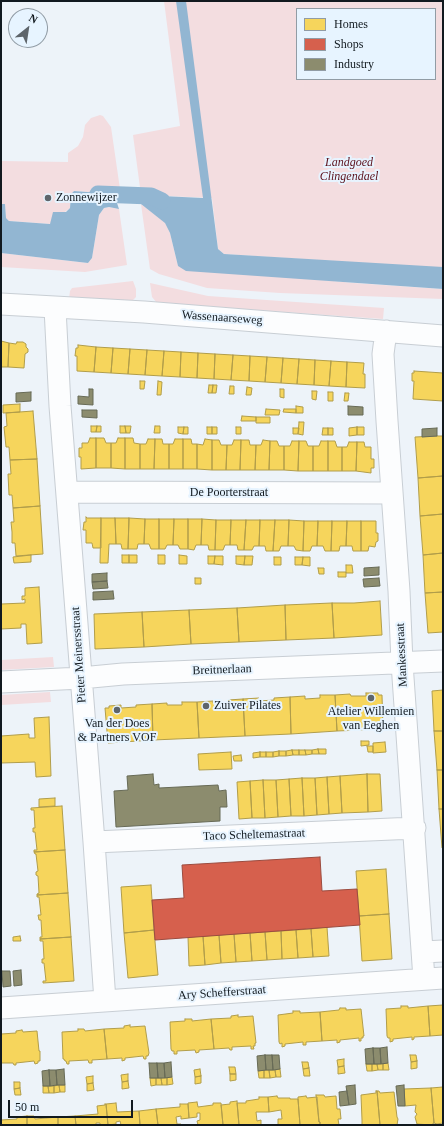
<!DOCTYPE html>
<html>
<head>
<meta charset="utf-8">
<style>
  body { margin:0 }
  #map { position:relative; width:444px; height:1126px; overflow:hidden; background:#edf3f9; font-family:"Times New Roman",serif }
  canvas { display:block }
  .frame { position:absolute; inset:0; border:2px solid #11191f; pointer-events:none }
  .legend { position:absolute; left:296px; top:8px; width:140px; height:72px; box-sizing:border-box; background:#e7f4ff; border:1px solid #919ca5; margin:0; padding:5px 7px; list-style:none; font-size:12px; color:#11191f }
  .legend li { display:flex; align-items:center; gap:8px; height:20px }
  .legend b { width:20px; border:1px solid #919ca5 }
  .north { position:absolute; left:8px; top:8px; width:40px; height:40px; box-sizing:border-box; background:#e7f4ff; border:1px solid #919ca5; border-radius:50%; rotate:30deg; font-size:11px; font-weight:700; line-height:16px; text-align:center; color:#11191f }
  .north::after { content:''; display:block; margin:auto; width:14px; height:18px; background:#5e656b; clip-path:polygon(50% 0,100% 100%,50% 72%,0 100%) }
  .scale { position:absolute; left:8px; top:1100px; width:125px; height:18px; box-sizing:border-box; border:2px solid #11191f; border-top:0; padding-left:5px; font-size:12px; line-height:14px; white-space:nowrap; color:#11191f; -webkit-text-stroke:3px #e7f4ff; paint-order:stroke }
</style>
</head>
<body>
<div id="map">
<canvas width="444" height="1126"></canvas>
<div class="frame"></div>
<ul class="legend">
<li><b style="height:11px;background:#f6d55c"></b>Homes</li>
<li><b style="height:11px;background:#d6604d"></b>Shops</li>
<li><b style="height:11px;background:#8c8c6e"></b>Industry</li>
</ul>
<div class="north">N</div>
<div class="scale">50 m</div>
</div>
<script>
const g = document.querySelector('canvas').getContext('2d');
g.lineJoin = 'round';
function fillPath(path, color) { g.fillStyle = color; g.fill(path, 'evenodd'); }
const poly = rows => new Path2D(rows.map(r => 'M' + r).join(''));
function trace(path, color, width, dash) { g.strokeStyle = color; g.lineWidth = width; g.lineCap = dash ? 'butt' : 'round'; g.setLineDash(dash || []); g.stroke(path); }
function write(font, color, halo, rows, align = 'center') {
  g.font = font + ' "Times New Roman",serif'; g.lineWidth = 4; g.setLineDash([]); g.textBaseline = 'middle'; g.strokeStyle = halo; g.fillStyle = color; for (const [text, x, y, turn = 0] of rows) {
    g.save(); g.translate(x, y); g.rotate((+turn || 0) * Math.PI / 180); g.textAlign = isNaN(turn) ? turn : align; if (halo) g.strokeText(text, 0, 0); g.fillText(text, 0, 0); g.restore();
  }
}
const green = poly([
  [164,1,443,1,443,268,224,254,218,249,212,198,141,195,133,135,180,126],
  [297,9,435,9,435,79,297,79],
  [100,115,103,116,111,127,120,189,114,194,74,191,71,194,70,208,50,224,9,221,6,218,5,204,1,204,1,161,68,162,68,153,78,146,83,137,85,125,91,118],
  [141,204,165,222,170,233,178,266,354,283,443,289,443,299,280,293,207,288,159,274,150,269],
  [109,207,119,209,127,265,85,272,1,267,1,253,88,263,92,258,99,215,104,208],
  [133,281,136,289,136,297,130,303,69,299,70,291,72,288],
  [150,283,208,296,384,308,383,319,157,303,152,297],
  [53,657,54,667,1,670,1,660],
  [50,692,51,702,1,705,1,695]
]);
const water = poly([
  [176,1,186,1,218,249,224,254,443,267,443,289,186,271,178,266,170,233,165,223,141,204,141,195,203,198],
  [74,191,114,194,119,209,109,207,104,208,99,215,92,258,88,263,1,253,1,204,5,204,6,218,9,221,50,224,53,212,66,212,70,208,71,194]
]);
const homes = poly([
  [1,341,9,343,8,367,1,367,1,341],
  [17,342,23,342,26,344,26,347,28,349,28,352,25,354,24,368,8,367,9,343,16,344,17,342],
  [78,345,96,347,94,372,77,371,77,356,75,356,76,348,78,348,78,345],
  [96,347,113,348,111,373,94,372,96,347],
  [113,348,130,349,128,374,111,373,113,348],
  [130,349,147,350,145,375,128,374,130,349],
  [147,350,164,351,162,376,145,375,147,350],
  [164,351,181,352,180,377,162,376,164,351],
  [181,352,198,353,197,378,180,377,181,352],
  [198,353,215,354,214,379,197,378,198,353],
  [215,354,233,355,231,380,214,379,215,354],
  [233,355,250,356,249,381,231,380,233,355],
  [250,356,267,357,265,382,249,381,250,356],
  [267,357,283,358,281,383,265,382,267,357],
  [283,358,299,359,297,384,281,383,283,358],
  [299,359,315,360,314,385,297,384,299,359],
  [315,360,331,361,329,386,314,385,315,360],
  [331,361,347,362,346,387,329,386,331,361],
  [347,362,364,363,363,374,365,374,365,388,346,387,347,362],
  [414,371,443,373,443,401,413,399,414,381,412,381,412,373,414,373,414,371],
  [140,381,145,381,144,389,140,389,140,381],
  [158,381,162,382,161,395,157,395,158,381],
  [209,385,213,385,212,393,208,393,209,385],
  [213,385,217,385,216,393,212,393,213,385],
  [230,386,234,386,234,394,229,394,230,386],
  [247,387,252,388,251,395,246,395,247,387],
  [280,389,284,389,284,398,280,397,280,389],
  [312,391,317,391,316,400,312,399,312,391],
  [328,392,333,392,333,401,328,401,328,392],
  [345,393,349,393,348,401,344,401,345,393],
  [20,404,20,412,3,413,3,405,20,404],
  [296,406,303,407,303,413,296,413,296,406],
  [266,409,280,410,279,415,265,415,266,409],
  [284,409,296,409,296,413,283,412,284,409],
  [33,411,37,459,10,460,9,447,6,447,4,427,7,426,6,413,33,411],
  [242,416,256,417,256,421,241,421,242,416],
  [256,417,270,417,270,423,256,423,256,417],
  [299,422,304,422,303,435,298,434,299,422],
  [91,426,97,426,96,432,91,432,91,426],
  [97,426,101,426,101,432,96,432,97,426],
  [120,426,125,426,126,433,120,433,120,426],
  [125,426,131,426,130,433,126,433,125,426],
  [155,426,160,426,160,433,154,433,155,426],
  [178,427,184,427,183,434,178,433,178,427],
  [184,427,188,427,188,434,183,434,184,427],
  [207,427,212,427,212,434,207,434,207,427],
  [212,427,217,427,217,434,212,434,212,427],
  [236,427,241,427,241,434,236,434,236,427],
  [357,427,364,427,364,435,357,435,357,427],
  [357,427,357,435,349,436,349,428,357,427],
  [293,428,299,428,298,434,293,434,293,428],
  [323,428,328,428,328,435,322,435,323,428],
  [328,428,333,428,333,435,328,435,328,428],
  [437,436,443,436,443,476,418,478,415,437,437,436],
  [90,438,96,438,96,468,81,469,81,457,79,457,79,448,82,448,82,443,88,443,90,438],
  [96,438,104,438,106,443,111,443,111,468,96,468,96,438],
  [118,438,125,438,125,469,111,468,111,443,116,443,118,438],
  [125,438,133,438,134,443,140,444,140,469,125,469,125,438],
  [148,439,155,439,154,469,140,469,140,444,146,444,148,439],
  [155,439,162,439,163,444,169,444,169,469,154,469,155,439],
  [175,439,183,439,183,469,169,469,169,444,173,444,175,439],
  [183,439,191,439,192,444,197,444,197,469,183,469,183,439],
  [205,439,212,440,212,470,197,469,197,444,203,445,205,439],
  [212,440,219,440,221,445,227,445,226,470,212,470,212,440],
  [234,440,241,440,240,470,226,470,227,445,232,445,234,440],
  [241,440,249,440,250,445,256,445,255,470,240,470,241,440],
  [263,440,270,441,269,470,255,470,256,445,261,445,263,440],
  [270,441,277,441,279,446,284,446,284,470,269,470,270,441],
  [292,441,299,441,298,471,284,470,284,446,290,446,292,441],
  [299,441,306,441,308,446,313,446,313,471,298,471,299,441],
  [321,441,328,441,328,471,313,471,313,446,319,446,321,441],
  [328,441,335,441,337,447,342,447,342,471,328,471,328,441],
  [349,442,357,442,356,471,342,471,342,447,347,447,349,442],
  [357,442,364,442,365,447,371,447,371,459,374,459,374,468,371,468,371,473,356,471,357,442],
  [37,459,40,506,13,508,12,495,9,495,8,474,11,474,10,460,37,459],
  [443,476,443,514,420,516,418,478,443,476],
  [40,506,43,554,16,556,15,543,12,543,12,532,11,522,14,522,13,508,40,506],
  [443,514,443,553,423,555,420,516,443,514],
  [86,517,87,518,101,518,101,548,93,548,92,543,86,543,86,530,83,530,84,522,86,522,86,517],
  [101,518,115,518,116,544,109,544,108,563,100,563,101,518],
  [115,518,129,518,128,549,122,549,121,544,116,544,115,518],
  [129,518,145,519,144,544,138,544,137,549,128,549,129,518],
  [145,519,159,519,159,549,151,549,149,544,144,544,145,519],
  [159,519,174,519,173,545,167,545,165,549,159,549,159,519],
  [174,519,188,519,188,549,180,549,178,545,173,545,174,519],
  [188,519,202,519,201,545,196,545,194,550,188,549,188,519],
  [202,519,216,520,215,550,209,550,208,545,201,545,202,519],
  [216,520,231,520,230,545,225,545,223,550,215,550,216,520],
  [231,520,246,520,244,550,238,550,237,545,230,545,231,520],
  [246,520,260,520,259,546,254,546,252,550,244,550,246,520],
  [260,520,275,520,273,551,266,551,265,546,259,546,260,520],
  [275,520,289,520,288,546,281,546,279,551,273,551,275,520],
  [289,520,304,521,303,551,296,550,294,546,288,546,289,520],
  [304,521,318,521,317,546,312,546,310,551,303,551,304,521],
  [318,521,332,521,331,551,325,551,323,546,317,546,318,521],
  [332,521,347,521,346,546,340,546,339,551,331,551,332,521],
  [347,521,361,521,361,551,353,551,352,546,346,546,347,521],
  [361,521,376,521,376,533,378,533,378,541,376,542,375,547,369,546,368,551,361,551,361,521],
  [443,553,443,592,425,593,423,555,443,553],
  [31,555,31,562,14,563,13,557,31,555],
  [122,555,129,555,129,563,122,563,122,555],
  [129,555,137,555,137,563,129,563,129,555],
  [158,555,165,555,165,564,158,564,158,555],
  [179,555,187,556,187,564,179,564,179,555],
  [208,556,215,556,214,564,208,564,208,556],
  [215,556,223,556,223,565,214,564,215,556],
  [236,556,245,556,244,565,236,564,236,556],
  [245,556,253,556,252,565,244,565,245,556],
  [274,557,281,557,281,565,274,565,274,557],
  [295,557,303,557,302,565,295,565,295,557],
  [303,557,310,557,310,566,302,565,303,557],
  [346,565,352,565,353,573,346,573,346,565],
  [318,568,324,568,324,574,319,574,318,568],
  [338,572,346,572,346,577,338,577,338,572],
  [195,578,201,578,201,584,195,584,195,578],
  [39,587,42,643,27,644,26,624,21,624,21,628,1,629,1,604,25,603,25,599,22,600,22,596,25,596,25,588,39,587],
  [443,592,443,632,428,633,425,593,443,592],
  [380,601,382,635,334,638,332,603,354,603,380,601],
  [332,603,334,638,286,640,285,605,332,603],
  [285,605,286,640,239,642,237,608,285,605],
  [237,608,239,642,191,644,189,610,237,608],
  [189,610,191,644,144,647,142,612,189,610],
  [142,612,144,647,95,649,94,614,142,612],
  [443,690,443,731,434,731,432,691,443,690],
  [366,693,378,693,378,695,382,695,383,729,337,731,335,695,350,694,351,696,366,696,366,693],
  [320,695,335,695,337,731,291,734,290,697,305,696,305,699,320,698,320,695],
  [290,697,291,734,245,736,243,699,259,698,259,701,274,700,274,698,290,697],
  [243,699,245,736,199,738,197,702,213,701,213,703,228,702,228,700,243,699],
  [182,702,197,702,199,738,153,740,152,704,167,703,167,705,182,705,182,702],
  [152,704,153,740,108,743,105,708,109,708,109,706,121,705,121,708,136,707,136,705,152,704],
  [49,717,51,776,36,777,35,762,1,763,1,736,29,734,29,738,35,738,34,718,49,717],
  [434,731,443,731,443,770,437,770,434,731],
  [361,741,369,741,369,745,361,746,361,741],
  [385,742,386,752,373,753,373,743,385,742],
  [367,746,373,746,373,752,368,752,367,746],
  [318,749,319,754,312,754,312,750,318,749],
  [318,749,326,749,326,754,319,754,318,749],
  [292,750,293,755,286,756,286,751,292,750],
  [292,750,299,750,299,755,293,755,292,750],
  [299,750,305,750,306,755,299,755,299,750],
  [305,750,312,750,312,754,306,755,305,750],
  [279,751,279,756,273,757,273,752,279,751],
  [279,751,286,751,286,756,279,756,279,751],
  [231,752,232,769,199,770,198,754,231,752],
  [260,752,266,752,266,757,260,757,260,752],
  [260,752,260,757,253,758,253,753,260,752],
  [266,752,273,752,273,757,266,757,266,752],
  [241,755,242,761,234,761,233,756,241,755],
  [437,770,443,770,443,809,439,809,437,770],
  [367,774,368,812,342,813,340,776,367,774],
  [367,774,380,774,382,811,368,812,367,774],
  [340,776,342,813,329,814,327,777,340,776],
  [327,777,329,814,317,815,315,778,327,777],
  [302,778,304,816,291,816,289,779,302,778],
  [302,778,315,778,317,815,304,816,302,778],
  [289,779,291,816,278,817,276,780,289,779],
  [263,780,265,818,252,818,250,781,263,780],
  [263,780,276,780,278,817,265,818,263,780],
  [250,781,252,818,239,819,237,782,250,781],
  [55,798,55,806,39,807,39,799,55,798],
  [62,806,65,850,34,852,34,850,37,850,35,832,33,832,33,828,35,828,34,810,31,810,31,808,62,806],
  [439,809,443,809,443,848,442,848,439,809],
  [65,850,68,893,37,895,37,894,39,893,38,876,36,875,36,872,38,871,36,854,35,854,34,852,65,850],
  [386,869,389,914,359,916,356,871,386,869],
  [151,885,154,930,124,933,121,887,151,885],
  [68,893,71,937,40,939,40,937,42,937,41,920,39,920,38,915,41,915,39,897,37,897,37,895,68,893],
  [389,914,392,959,362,961,359,916,389,914],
  [327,927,329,956,313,957,311,929,327,927],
  [311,929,313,957,298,958,296,930,311,929],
  [154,930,158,975,128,978,124,933,154,930],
  [296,930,298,958,282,959,281,931,296,930],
  [281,931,282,959,267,960,265,932,281,931],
  [265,932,267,960,252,961,250,933,265,932],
  [250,933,252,961,236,962,234,934,250,933],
  [234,934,236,962,221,963,219,935,234,934],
  [219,935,221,963,205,965,203,936,219,935],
  [20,936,21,941,13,941,13,937,20,936],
  [203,936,205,965,189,966,188,937,203,936],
  [71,937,74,981,43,983,43,981,46,981,44,963,42,963,42,959,44,959,43,941,40,941,40,939,71,937],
  [443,1005,443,1035,430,1036,428,1006,443,1005],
  [401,1006,408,1006,408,1008,428,1006,430,1036,414,1037,414,1039,412,1040,412,1037,393,1039,393,1041,390,1042,390,1038,388,1038,387,1036,386,1009,401,1008,401,1006],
  [340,1008,346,1008,346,1010,361,1009,364,1036,363,1036,363,1038,361,1038,361,1041,359,1041,359,1038,340,1040,340,1042,337,1043,337,1040,322,1041,320,1012,339,1010,340,1008],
  [293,1011,300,1011,300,1013,320,1012,322,1041,306,1042,306,1045,303,1045,303,1042,285,1044,285,1046,282,1047,282,1043,280,1044,279,1042,278,1015,293,1013,293,1011],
  [238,1015,238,1017,253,1016,256,1043,255,1043,255,1046,253,1046,254,1049,251,1049,251,1046,232,1047,232,1050,230,1050,229,1048,214,1049,211,1019,231,1018,231,1016,238,1015],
  [185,1019,192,1019,192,1021,211,1019,214,1049,199,1050,199,1052,196,1053,195,1050,177,1051,177,1054,174,1054,174,1051,172,1051,171,1049,170,1022,185,1021,185,1019],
  [130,1025,130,1027,145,1026,149,1053,148,1056,146,1056,146,1059,144,1059,143,1056,125,1058,125,1060,122,1061,122,1058,107,1059,104,1029,124,1028,124,1026,130,1025],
  [78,1029,84,1029,85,1031,104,1029,107,1059,92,1060,92,1063,89,1063,88,1060,69,1061,69,1064,67,1064,66,1061,65,1061,64,1059,63,1059,62,1032,78,1031,78,1029],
  [22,1030,23,1032,37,1031,39,1051,40,1051,40,1061,38,1061,38,1063,35,1064,34,1061,16,1063,16,1065,14,1065,13,1063,1,1063,1,1034,16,1033,16,1031,22,1030],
  [410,1055,416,1055,417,1061,411,1062,410,1055],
  [344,1059,344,1066,338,1067,337,1060,344,1059],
  [417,1061,417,1068,411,1069,411,1062,417,1061],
  [302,1062,308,1062,309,1068,303,1069,302,1062],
  [383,1063,383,1070,378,1070,377,1064,383,1063],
  [383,1063,388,1063,389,1070,383,1070,383,1063],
  [366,1064,372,1064,372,1071,367,1071,366,1064],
  [372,1064,377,1064,378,1070,372,1071,372,1064],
  [344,1066,345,1073,338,1074,338,1067,344,1066],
  [229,1067,235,1067,236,1074,230,1074,229,1067],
  [309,1068,310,1076,304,1076,303,1069,309,1068],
  [200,1069,201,1076,195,1077,194,1070,200,1069],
  [280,1069,281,1077,276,1077,275,1070,280,1069],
  [264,1070,269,1070,270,1078,264,1078,264,1070],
  [264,1070,264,1078,259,1078,258,1071,264,1070],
  [269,1070,275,1070,276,1077,270,1078,269,1070],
  [128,1074,128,1081,122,1082,121,1075,128,1074],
  [230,1074,236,1074,236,1080,230,1081,230,1074],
  [93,1076,93,1083,87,1084,86,1077,93,1076],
  [201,1076,201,1083,195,1084,195,1077,201,1076],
  [167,1077,167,1085,162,1085,161,1078,167,1077],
  [167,1077,172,1077,173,1084,167,1085,167,1077],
  [150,1078,156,1078,156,1085,151,1086,150,1078],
  [156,1078,161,1078,162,1085,156,1085,156,1078],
  [128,1081,129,1088,122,1089,122,1082,128,1081],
  [14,1082,20,1082,20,1088,14,1089,14,1082],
  [93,1083,94,1090,87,1091,87,1084,93,1083],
  [59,1085,65,1085,65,1092,60,1092,59,1085],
  [59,1085,60,1092,54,1093,54,1086,59,1085],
  [43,1086,48,1086,49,1093,43,1093,43,1086],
  [48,1086,54,1086,54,1093,49,1093,48,1086],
  [443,1087,443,1123,437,1124,434,1123,431,1088,443,1087],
  [20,1088,21,1095,15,1095,14,1089,20,1088],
  [431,1088,434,1123,431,1125,417,1124,415,1117,417,1114,415,1112,416,1105,405,1106,404,1089,431,1088],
  [376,1091,377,1091,380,1125,362,1125,362,1120,361,1095,376,1093,376,1091],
  [377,1091,379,1091,380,1093,394,1092,397,1117,398,1119,397,1125,380,1125,377,1091],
  [316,1095,324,1095,325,1097,336,1096,337,1109,340,1109,341,1119,338,1119,339,1125,320,1125,320,1122,319,1122,316,1095],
  [277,1096,278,1098,290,1098,290,1099,298,1099,300,1125,278,1125,278,1119,282,1119,281,1110,269,1112,268,1097,277,1096],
  [306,1096,307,1098,317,1097,319,1122,320,1122,320,1125,300,1125,298,1099,298,1097,306,1096],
  [259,1097,268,1097,269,1112,256,1112,257,1121,261,1120,261,1125,239,1125,237,1103,246,1103,246,1101,259,1099,259,1097],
  [237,1101,239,1125,223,1125,221,1105,230,1104,230,1102,237,1101],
  [197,1102,198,1107,213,1105,213,1103,221,1103,223,1125,198,1125,197,1121,200,1120,200,1113,197,1113,197,1117,189,1118,188,1103,197,1102],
  [116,1103,117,1112,139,1111,140,1125,121,1125,120,1121,116,1122,116,1124,108,1125,106,1104,116,1103],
  [105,1104,106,1104,108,1125,100,1125,100,1123,96,1123,96,1125,76,1125,75,1116,98,1114,97,1106,105,1105,105,1104],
  [180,1104,188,1104,189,1118,181,1119,181,1116,176,1117,177,1124,181,1124,181,1125,158,1125,156,1109,180,1107,180,1104],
  [156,1109,158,1125,140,1125,139,1111,156,1109],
  [27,1116,34,1116,35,1119,58,1117,58,1125,27,1125,27,1116],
  [27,1116,27,1125,1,1125,1,1120,17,1119,17,1117,27,1116],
  [75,1116,76,1125,58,1125,58,1117,75,1116]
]);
const shops = poly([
  [320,857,322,891,357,889,360,925,155,940,152,900,184,898,182,865,320,857]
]);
const industry = poly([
  [89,389,93,389,93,405,78,404,78,396,89,397,89,389],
  [31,392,31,401,16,402,16,393,31,392],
  [348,406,363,407,363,415,348,415,348,406],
  [82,410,97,410,97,418,82,417,82,410],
  [437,428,437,436,422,437,422,429,437,428],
  [379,567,379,575,364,576,364,568,379,567],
  [107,573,107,581,92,582,92,574,107,573],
  [379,578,380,586,364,587,363,579,379,578],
  [107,581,108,588,93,589,92,582,107,581],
  [113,591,114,599,93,600,93,592,113,591],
  [153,774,154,785,159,784,159,788,218,785,219,791,226,790,227,807,220,807,220,821,116,827,114,791,128,790,127,776,153,774],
  [21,970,22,985,14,986,13,971,21,970],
  [2,971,10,971,11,986,3,987,2,971],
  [387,1047,388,1063,381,1064,380,1048,387,1047],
  [373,1048,374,1064,366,1064,365,1049,373,1048],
  [373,1048,380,1048,381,1064,374,1064,373,1048],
  [265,1055,272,1055,273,1070,266,1070,265,1055],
  [265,1055,266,1070,258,1071,257,1056,265,1055],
  [272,1055,279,1055,280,1069,273,1070,272,1055],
  [171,1062,172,1077,165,1078,164,1063,171,1062],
  [149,1063,157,1063,158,1078,150,1078,149,1063],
  [157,1063,164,1063,165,1078,158,1078,157,1063],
  [64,1069,65,1085,57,1085,56,1070,64,1069],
  [49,1070,56,1070,57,1085,50,1086,49,1070],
  [49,1070,50,1086,43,1086,42,1071,49,1070],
  [355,1085,356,1104,349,1105,346,1086,355,1085],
  [404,1085,405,1106,398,1106,396,1086,404,1085],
  [347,1091,349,1105,340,1106,339,1092,347,1091]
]);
const canal = poly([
  [95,200,98,194,151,196,162,201]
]);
const minor = poly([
  [1,304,144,312,443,336],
  [55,308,60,406,94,842,105,1001],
  [386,331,383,354,387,421,399,591,402,663,424,979],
  [68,492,391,493],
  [1,682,81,678,123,674,443,661],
  [94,842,415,828],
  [423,952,443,951],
  [1,1008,443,978]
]);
const markers = [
  [48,198,4,"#5e656b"],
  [371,698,4,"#5e656b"],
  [206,706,4,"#5e656b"],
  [117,710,4,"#5e656b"]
];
const parkNames = [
  ["Landgoed",349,163],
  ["Clingendael",349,177]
];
const poiNames = [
  ["Zonnewijzer",56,198],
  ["Zuiver Pilates",214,706],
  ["Atelier Willemien",371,712,"center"],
  ["van Eeghen",371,726,"center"],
  ["Van der Does",117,724,"center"],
  ["& Partners VOF",117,738,"center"]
];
const streetNames = [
  ["Wassenaarseweg",222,318,4],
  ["De Poorterstraat",229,493],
  ["Pieter Meinersstraat",79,655,-94],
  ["Mankesstraat",402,655,-93],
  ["Breitnerlaan",222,670,-2],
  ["Taco Scheltemastraat",254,835,-2],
  ["Ary Schefferstraat",222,993,-4]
];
fillPath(green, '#f3dde0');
fillPath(water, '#92b6d2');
fillPath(homes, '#f6d55c');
trace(homes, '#b19d4a', 1);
fillPath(shops, '#d6604d');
trace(shops, '#9b4b3f', 1);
fillPath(industry, '#8c8c6e');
trace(industry, '#676a56', 1);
trace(canal, '#92b6d2', 17);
trace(minor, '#c8ced4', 23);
trace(minor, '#fcfdfe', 21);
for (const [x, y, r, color] of markers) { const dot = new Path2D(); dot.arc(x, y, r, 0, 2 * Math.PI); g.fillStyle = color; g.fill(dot); trace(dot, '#e7f4ff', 1.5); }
write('italic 12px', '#5c111c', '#e7f4ff', parkNames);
write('12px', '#11191f', '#e7f4ff', poiNames, 'left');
write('12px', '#11191f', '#e7f4ff', streetNames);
</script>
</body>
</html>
